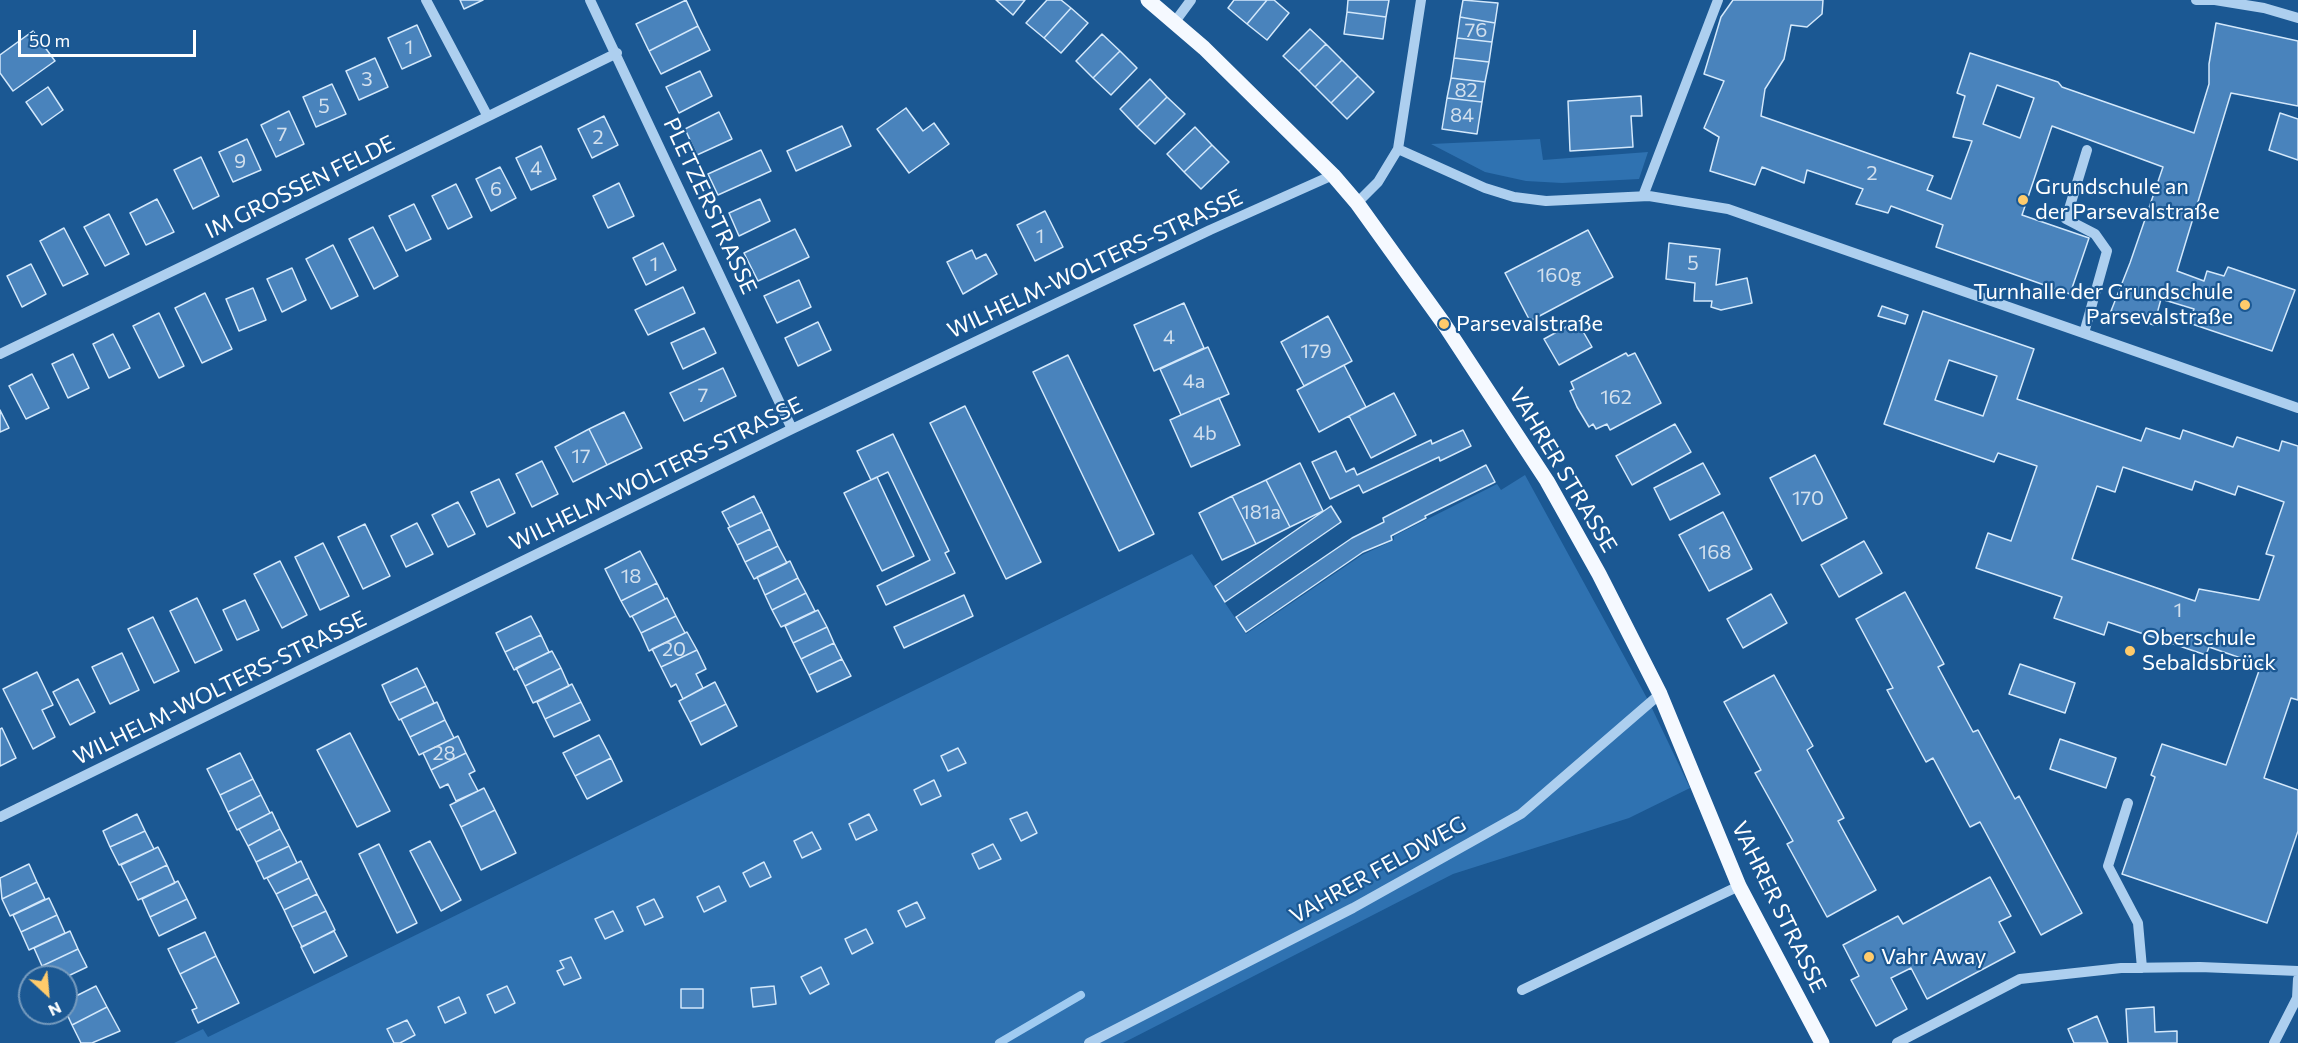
<!DOCTYPE html>
<html>
<head>
<meta charset="utf-8">
<style>
  body { margin:0 }
  #map { position:relative; width:2298px; height:1043px; overflow:hidden; background:#1b5893; font-family:Commissioner,sans-serif }
  canvas { display:block }
  .north { position:absolute; left:18px; top:965px; width:60px; height:60px; box-sizing:border-box; background:#1b5893; border:2px solid #769bbe; border-radius:50%; rotate:154deg; font-size:16px; font-weight:700; line-height:24px; text-align:center; color:#fff }
  .north::after { content:''; display:block; margin:auto; width:21px; height:27px; background:#ffcb6b; clip-path:polygon(50% 0,100% 100%,50% 72%,0 100%) }
  .scale { position:absolute; left:18px; top:30px; width:178px; height:27px; box-sizing:border-box; border:3px solid #fff; border-top:0; padding-left:8px; font-size:18px; line-height:21px; white-space:nowrap; color:#fff; -webkit-text-stroke:4px #1b5893; paint-order:stroke }
</style>
</head>
<body>
<div id="map">
<canvas width="2298" height="1043"></canvas>
<div class="north">N</div>
<div class="scale">50 m</div>
</div>
<script>
const g = document.querySelector('canvas').getContext('2d');
g.lineJoin = 'round';
function fillPath(path, color) { g.fillStyle = color; g.fill(path, 'evenodd'); }
const poly = rows => new Path2D(rows.map(r => 'M' + r).join(''));
function trace(path, color, width, dash) { g.strokeStyle = color; g.lineWidth = width; g.lineCap = dash ? 'butt' : 'round'; g.setLineDash(dash || []); g.stroke(path); }
function write(font, color, halo, rows, align = 'center') {
  g.font = font + ' Commissioner,sans-serif'; g.lineWidth = 4.5; g.setLineDash([]); g.textBaseline = 'middle'; g.strokeStyle = halo; g.fillStyle = color; for (const [text, x, y, turn = 0] of rows) {
    g.save(); g.translate(x, y); g.rotate((+turn || 0) * Math.PI / 180); g.textAlign = isNaN(turn) ? turn : align; if (halo) g.strokeText(text, 0, 0); g.fillText(text, 0, 0); g.restore();
  }
}
const green = poly([
  [1540,139,1543,160,1648,152,1639,179,1562,183,1526,181,1485,172,1431,144],
  [1525,475,1648,700,1690,788,1629,818,1453,874,1123,1043,174,1043,203,1029,208,1037,1192,554,1246,634,1362,555,1394,540,1394,536,1497,484,1501,490]
]);
const stream = poly([
  [999,1043,1081,995]
]);
const building = poly([
  [460,0,483,0,464,9,460,0],
  [686,0,698,26,649,51,636,24,686,0],
  [996,0,1025,0,1013,15,996,0],
  [1047,0,1061,0,1071,8,1044,38,1026,23,1047,0],
  [1234,0,1267,0,1247,24,1228,8,1234,0],
  [1267,0,1274,0,1289,13,1267,40,1247,24,1267,0],
  [1348,0,1389,0,1386,17,1347,12,1348,0],
  [1463,0,1498,3,1495,23,1460,17,1463,0],
  [1733,0,1823,0,1822,14,1807,27,1791,25,1784,59,1765,89,1761,116,1933,176,1927,190,1951,199,1972,141,1953,137,1965,96,1957,93,1970,53,2058,82,2062,87,2194,133,2209,84,2209,64,2216,23,2298,41,2298,106,2231,93,2177,271,2204,281,2207,271,2224,276,2228,267,2295,290,2272,351,2189,323,2194,309,2161,299,2154,325,2111,311,2130,263,2163,167,2052,126,2022,215,2089,238,2070,294,1936,247,1943,225,1891,206,1888,213,1856,204,1863,189,1807,170,1804,183,1762,167,1755,185,1710,171,1719,137,1704,128,1724,81,1704,74,1721,17,1733,0],
  [1997,85,2034,98,2020,138,1983,124,1997,85],
  [1071,8,1088,23,1061,53,1044,38,1071,8],
  [1347,12,1386,17,1383,39,1344,34,1347,12],
  [1460,17,1495,23,1492,42,1457,38,1460,17],
  [417,25,431,56,402,69,388,38,417,25],
  [698,26,710,50,661,74,649,51,698,26],
  [1310,29,1326,44,1299,71,1283,56,1310,29],
  [33,31,55,61,13,91,0,73,0,55,33,31],
  [1102,34,1120,51,1093,78,1076,61,1102,34],
  [1457,38,1492,42,1489,62,1454,58,1457,38],
  [1326,44,1342,60,1315,87,1299,71,1326,44],
  [1120,51,1137,68,1111,95,1093,78,1120,51],
  [375,58,388,87,359,100,346,71,375,58],
  [1454,58,1489,62,1485,82,1451,78,1454,58],
  [1342,60,1358,76,1331,103,1315,87,1342,60],
  [700,71,712,96,679,113,666,87,700,71],
  [1358,76,1374,92,1347,119,1331,103,1358,76],
  [1451,78,1485,82,1482,102,1447,98,1451,78],
  [1150,79,1167,97,1137,127,1120,109,1150,79],
  [332,84,346,114,316,127,303,97,332,84],
  [48,87,63,110,42,125,26,102,48,87],
  [1641,96,1642,116,1631,116,1633,147,1570,151,1568,101,1641,96],
  [1167,97,1185,114,1155,144,1137,127,1167,97],
  [1447,98,1482,102,1477,134,1442,129,1447,98],
  [906,108,923,131,934,123,949,144,909,173,877,129,906,108],
  [289,111,304,144,276,157,261,125,289,111],
  [719,112,732,139,697,155,685,129,719,112],
  [2280,113,2298,119,2298,160,2269,150,2280,113],
  [604,116,618,145,592,158,578,129,604,116],
  [842,126,851,146,796,171,787,151,842,126],
  [1195,127,1212,145,1184,172,1167,154,1195,127],
  [247,139,261,170,233,182,219,152,247,139],
  [1212,145,1229,162,1201,189,1184,172,1212,145],
  [541,146,556,179,531,190,516,158,541,146],
  [761,150,771,171,718,195,708,174,761,150],
  [201,157,219,196,193,209,174,170,201,157],
  [500,167,516,198,491,211,476,179,500,167],
  [619,183,634,216,608,228,593,196,619,183],
  [456,184,472,217,448,229,432,196,456,184],
  [157,199,174,232,146,245,130,213,157,199],
  [760,199,770,221,739,236,729,213,760,199],
  [414,204,431,239,406,251,389,216,414,204],
  [1045,211,1063,247,1035,261,1017,225,1045,211],
  [109,214,129,254,105,266,84,227,109,214],
  [373,227,398,276,374,289,349,239,373,227],
  [64,228,88,274,63,286,40,241,64,228],
  [795,229,809,257,758,281,744,253,795,229],
  [1588,230,1613,277,1530,321,1505,273,1588,230],
  [663,243,676,270,646,285,633,258,663,243],
  [1669,243,1720,249,1716,285,1747,278,1752,303,1721,310,1711,307,1712,301,1694,301,1695,283,1666,279,1669,243],
  [333,245,358,296,331,309,306,259,333,245],
  [972,250,976,259,986,254,997,274,963,294,947,262,972,250],
  [31,264,46,294,22,307,7,276,31,264],
  [292,268,306,300,282,312,267,279,292,268],
  [799,280,811,307,777,323,764,296,799,280],
  [683,287,695,313,648,335,635,310,683,287],
  [253,288,266,320,239,331,226,299,253,288],
  [205,293,232,349,202,363,175,308,205,293],
  [1184,303,1204,348,1154,371,1134,325,1184,303],
  [1882,306,1908,315,1905,324,1878,316,1882,306],
  [1923,311,2034,349,2017,399,2141,441,2146,428,2180,439,2183,430,2233,447,2237,437,2279,451,2282,441,2298,446,2298,700,2291,698,2264,778,2298,790,2298,831,2267,923,2122,874,2155,777,2151,775,2162,744,2226,765,2261,665,2209,647,2206,655,2108,622,2104,635,2054,618,2062,597,1976,568,1988,533,2011,541,2037,466,1998,453,1994,462,1884,424,1923,311],
  [1949,360,1997,376,1983,416,1935,400,1949,360],
  [2123,467,2192,490,2195,481,2235,495,2238,486,2284,502,2266,554,2274,556,2259,600,2199,589,2195,601,2072,559,2097,486,2115,492,2123,467],
  [159,313,184,366,159,378,133,326,159,313],
  [1328,316,1352,361,1304,386,1281,342,1328,316],
  [1577,321,1592,347,1559,365,1544,339,1577,321],
  [818,322,831,350,798,366,785,338,818,322],
  [704,328,716,353,683,369,671,343,704,328],
  [113,334,130,368,109,378,93,344,113,334],
  [1208,347,1229,394,1181,415,1160,369,1208,347],
  [1626,353,1628,356,1635,353,1661,403,1610,430,1607,424,1596,429,1593,424,1589,427,1577,407,1570,391,1574,389,1571,382,1626,353],
  [73,354,89,388,68,398,52,364,73,354],
  [1068,355,1154,534,1119,551,1033,372,1068,355],
  [1344,365,1366,407,1319,432,1297,390,1344,365],
  [723,368,736,396,684,421,670,393,723,368],
  [32,374,49,408,26,419,9,386,32,374],
  [1394,393,1416,435,1371,458,1349,416,1394,393],
  [1219,398,1240,445,1191,467,1170,420,1219,398],
  [965,406,1041,562,1006,579,930,423,965,406],
  [0,410,9,428,0,432,0,410],
  [624,412,642,448,607,465,589,429,624,412],
  [1675,424,1691,452,1632,485,1616,456,1675,424],
  [589,429,607,465,573,482,555,447,589,429],
  [1463,430,1471,446,1440,461,1439,457,1363,493,1359,485,1330,499,1312,462,1336,451,1346,472,1354,468,1357,475,1431,440,1432,444,1463,430],
  [893,434,949,551,945,553,955,573,886,605,877,586,930,560,888,472,871,480,857,451,893,434],
  [1815,455,1847,518,1802,541,1770,478,1815,455],
  [542,461,558,494,532,507,516,474,542,461],
  [1300,463,1323,511,1290,527,1266,480,1300,463],
  [1703,463,1720,494,1670,520,1654,488,1703,463],
  [1486,465,1495,482,1425,516,1426,518,1391,536,1392,540,1363,552,1246,632,1236,617,1352,538,1384,522,1383,518,1486,465],
  [877,477,914,556,882,571,844,493,877,477],
  [499,479,515,513,487,527,471,492,499,479],
  [1266,480,1290,527,1256,544,1232,496,1266,480],
  [754,496,762,512,730,527,722,512,754,496],
  [1232,496,1256,544,1222,560,1199,513,1232,496],
  [458,502,475,534,448,547,432,515,458,502],
  [1331,506,1341,522,1225,602,1215,586,1331,506],
  [762,512,770,529,737,545,728,528,762,512],
  [1723,512,1752,569,1709,591,1679,535,1723,512],
  [417,523,433,554,406,567,391,536,417,523],
  [365,524,390,576,363,589,338,537,365,524],
  [770,529,778,546,745,562,737,545,770,529],
  [1864,541,1882,573,1839,597,1821,565,1864,541],
  [323,543,349,596,320,610,295,557,323,543],
  [778,546,787,563,754,579,745,562,778,546],
  [640,551,657,583,621,601,605,569,640,551],
  [280,561,307,615,282,628,254,574,280,561],
  [790,561,798,578,765,595,757,577,790,561],
  [798,578,806,593,772,610,765,595,798,578],
  [657,583,665,599,630,617,621,601,657,583],
  [1905,592,1944,664,1938,667,1973,732,1978,730,2015,799,2019,796,2082,913,2041,935,1980,822,1970,827,1933,758,1926,762,1887,690,1893,688,1856,619,1905,592],
  [806,593,815,611,781,627,772,610,806,593],
  [1771,594,1787,623,1743,648,1727,619,1771,594],
  [964,595,973,616,904,648,894,627,964,595],
  [197,598,222,650,195,663,170,611,197,598],
  [667,598,676,616,641,633,632,616,667,598],
  [245,600,259,630,237,640,223,610,245,600],
  [818,610,827,627,793,643,785,626,818,610],
  [531,616,541,635,505,652,496,633,531,616],
  [676,616,685,633,649,651,641,633,676,616],
  [153,617,179,671,154,683,128,629,153,617],
  [827,627,834,643,801,659,793,643,827,627],
  [687,632,697,650,661,667,652,649,687,632],
  [541,635,549,652,514,670,505,652,541,635],
  [834,643,842,659,809,675,801,659,834,643],
  [697,650,706,669,696,674,703,688,683,699,676,684,671,687,661,667,697,650],
  [552,651,561,668,525,686,516,668,552,651],
  [122,653,139,690,110,704,92,667,122,653],
  [842,659,851,676,817,692,809,675,842,659],
  [2020,664,2075,683,2065,713,2009,694,2020,664],
  [417,668,426,686,390,703,382,685,417,668],
  [561,668,569,686,533,703,525,686,561,668],
  [37,672,53,705,42,710,55,737,33,749,3,689,37,672],
  [1774,675,1813,746,1807,750,1844,818,1838,821,1876,890,1827,917,1787,844,1793,841,1755,773,1761,770,1724,702,1774,675],
  [78,679,95,712,70,725,53,692,78,679],
  [715,682,726,704,690,722,679,701,715,682],
  [572,684,581,702,545,719,537,702,572,684],
  [426,686,434,703,399,720,390,703,426,686],
  [437,702,445,720,410,737,401,719,437,702],
  [581,702,590,720,554,737,545,719,581,702],
  [726,704,737,726,701,745,690,722,726,704],
  [445,720,454,738,419,755,410,737,445,720],
  [2,728,16,758,0,766,0,729,2,728],
  [350,733,390,811,357,827,317,750,350,733],
  [599,735,611,758,575,776,563,753,599,735],
  [458,736,466,753,431,770,423,753,458,736],
  [2060,739,2116,758,2106,788,2050,769,2060,739],
  [958,748,966,763,948,771,941,756,958,748],
  [240,753,253,779,220,795,207,769,240,753],
  [466,753,475,771,469,774,478,791,456,801,448,784,440,788,431,770,466,753],
  [611,758,622,781,587,799,575,776,611,758],
  [253,779,261,795,228,812,220,795,253,779],
  [934,780,941,796,921,805,914,790,934,780],
  [484,788,495,810,461,827,450,805,484,788],
  [261,795,270,813,237,830,228,812,261,795],
  [495,810,516,853,481,870,461,827,495,810],
  [272,812,280,829,248,846,239,829,272,812],
  [1027,812,1037,833,1021,841,1010,819,1027,812],
  [137,814,145,831,110,847,103,831,137,814],
  [869,814,877,830,856,840,849,824,869,814],
  [280,829,289,846,256,862,248,846,280,829],
  [145,831,154,849,119,865,110,847,145,831],
  [812,832,821,849,802,858,794,841,812,832],
  [430,841,461,900,441,911,410,851,430,841],
  [379,844,417,923,397,933,359,854,379,844],
  [993,844,1001,859,979,869,972,854,993,844],
  [289,846,297,863,264,879,256,862,289,846],
  [158,847,167,865,130,883,121,865,158,847],
  [301,861,309,878,276,894,267,878,301,861],
  [764,862,771,877,750,887,743,873,764,862],
  [29,864,37,882,2,899,0,878,29,864],
  [167,865,175,883,138,900,130,883,167,865],
  [1990,877,2011,916,1999,922,2015,952,1927,999,1911,968,1891,978,1907,1009,1876,1026,1851,980,1859,976,1843,945,1898,916,1903,924,1990,877],
  [309,878,317,894,284,910,276,894,309,878],
  [178,881,187,899,150,917,142,899,178,881],
  [37,882,45,899,10,916,2,899,37,882],
  [719,886,726,901,704,912,697,897,719,886],
  [317,894,326,911,292,927,284,910,317,894],
  [49,898,57,915,21,932,13,915,49,898],
  [187,899,196,918,159,936,150,917,187,899],
  [654,899,663,917,645,925,637,907,654,899],
  [917,902,925,918,906,927,898,911,917,902],
  [326,911,335,930,302,947,292,927,326,911],
  [613,911,623,931,605,939,595,919,613,911],
  [57,915,65,933,29,950,21,932,57,915],
  [866,929,873,943,852,954,845,939,866,929],
  [70,931,78,949,42,966,34,948,70,931],
  [334,931,347,956,314,973,301,947,334,931],
  [205,932,216,956,180,974,168,949,205,932],
  [78,949,87,967,66,977,47,977,42,966,78,949],
  [216,956,239,1003,198,1023,192,1010,197,1008,180,974,216,956],
  [571,957,581,978,564,985,557,971,564,968,560,961,571,957],
  [821,967,829,984,810,994,801,977,821,967],
  [96,986,107,1007,72,1025,66,1012,66,1001,96,986],
  [507,986,515,1003,495,1013,487,995,507,986],
  [774,986,776,1004,753,1007,751,988,774,986],
  [681,989,703,989,703,1008,681,1008,681,989],
  [459,997,466,1013,445,1023,438,1007,459,997],
  [107,1007,120,1031,92,1043,81,1043,72,1025,107,1007],
  [2154,1007,2155,1032,2177,1031,2177,1043,2128,1043,2126,1009,2154,1007],
  [2097,1016,2108,1043,2074,1043,2068,1029,2097,1016],
  [407,1020,415,1035,400,1043,394,1043,387,1029,407,1020]
]);
const minor = poly([
  [426,0,487,115],
  [590,0,792,429],
  [2196,0,2215,0,2264,8,2298,18],
  [1174,23,1191,0],
  [1398,149,1485,188,1514,197,1546,201,1649,196,1728,209,2298,408],
  [1643,196,1718,0],
  [1357,203,1378,182,1398,149,1421,0],
  [2084,333,2107,251,2095,234,2066,219,2087,150],
  [0,354,206,255,617,53],
  [2128,803,2108,866,2138,923,2142,968],
  [0,817,792,429,1210,230,1333,175],
  [1522,990,1739,886],
  [1089,1043,1353,908,1521,814,1660,694],
  [1897,1043,2020,979,2121,968,2200,967,2298,971],
  [2274,1043,2297,998,2298,979]
]);
const major = poly([
  [1148,0,1204,48,1333,175,1357,203,1444,324,1547,481,1599,574,1660,694,1739,886,1822,1043]
]);
const markers = [
  [2023,200,6,"#ffcb6b"],
  [2245,305,6,"#ffcb6b"],
  [1444,324,6,"#ffcb6b"],
  [2130,651,6,"#ffcb6b"],
  [1869,957,6,"#ffcb6b"]
];
const numberNames = [
  ["76",1476,30],
  ["1",409,47],
  ["3",367,79],
  ["82",1466,90],
  ["5",324,106],
  ["84",1462,115],
  ["7",282,134],
  ["2",598,137],
  ["9",240,161],
  ["4",536,168],
  ["2",1872,173],
  ["6",496,189],
  ["1",1040,236],
  ["5",1693,263],
  ["1",654,264],
  ["160g",1559,275],
  ["4",1169,337],
  ["179",1316,351],
  ["4a",1194,381],
  ["7",703,395],
  ["162",1616,397],
  ["4b",1205,433],
  ["17",581,456],
  ["170",1808,498],
  ["181a",1261,512],
  ["168",1715,552],
  ["18",631,576],
  ["1",2178,610],
  ["20",674,649],
  ["28",444,753]
];
const streetNames = [
  ["IM GROSSEN FELDE",300,187,-26],
  ["PLETZERSTRASSE",710,206,65],
  ["WILHELM-WOLTERS-STRASSE",1095,264,-25],
  ["VAHRER STRASSE",1563,470,59],
  ["WILHELM-WOLTERS-STRASSE",656,474,-26],
  ["WILHELM-WOLTERS-STRASSE",220,688,-26],
  ["VAHRER FELDWEG",1378,870,-29],
  ["VAHRER STRASSE",1779,907,64]
];
const poiNames = [
  ["Grundschule an",2035,187],
  ["der Parsevalstraße",2035,212],
  ["Turnhalle der Grundschule",2233,292,"right"],
  ["Parsevalstraße",2233,317,"right"],
  ["Parsevalstraße",1456,324],
  ["Oberschule",2142,638],
  ["Sebaldsbrück",2142,663],
  ["Vahr Away",1881,957]
];
fillPath(green, '#2f72b1');
trace(stream, '#a0cbf1', 8);
fillPath(building, '#4983bc');
trace(building, '#d3e8fb', 1.5);
trace(minor, '#adcfef', 10);
trace(major, '#f5f9ff', 15);
for (const [x, y, r, color] of markers) { const dot = new Path2D(); dot.arc(x, y, r, 0, 2 * Math.PI); g.fillStyle = color; g.fill(dot); trace(dot, '#1b5893', 2); }
write('20px', '#d2e0ee', null, numberNames);
write('22px', '#fff', '#1b5893', streetNames);
write('22px', '#fff', '#1b5893', poiNames, 'left');
</script>
</body>
</html>
